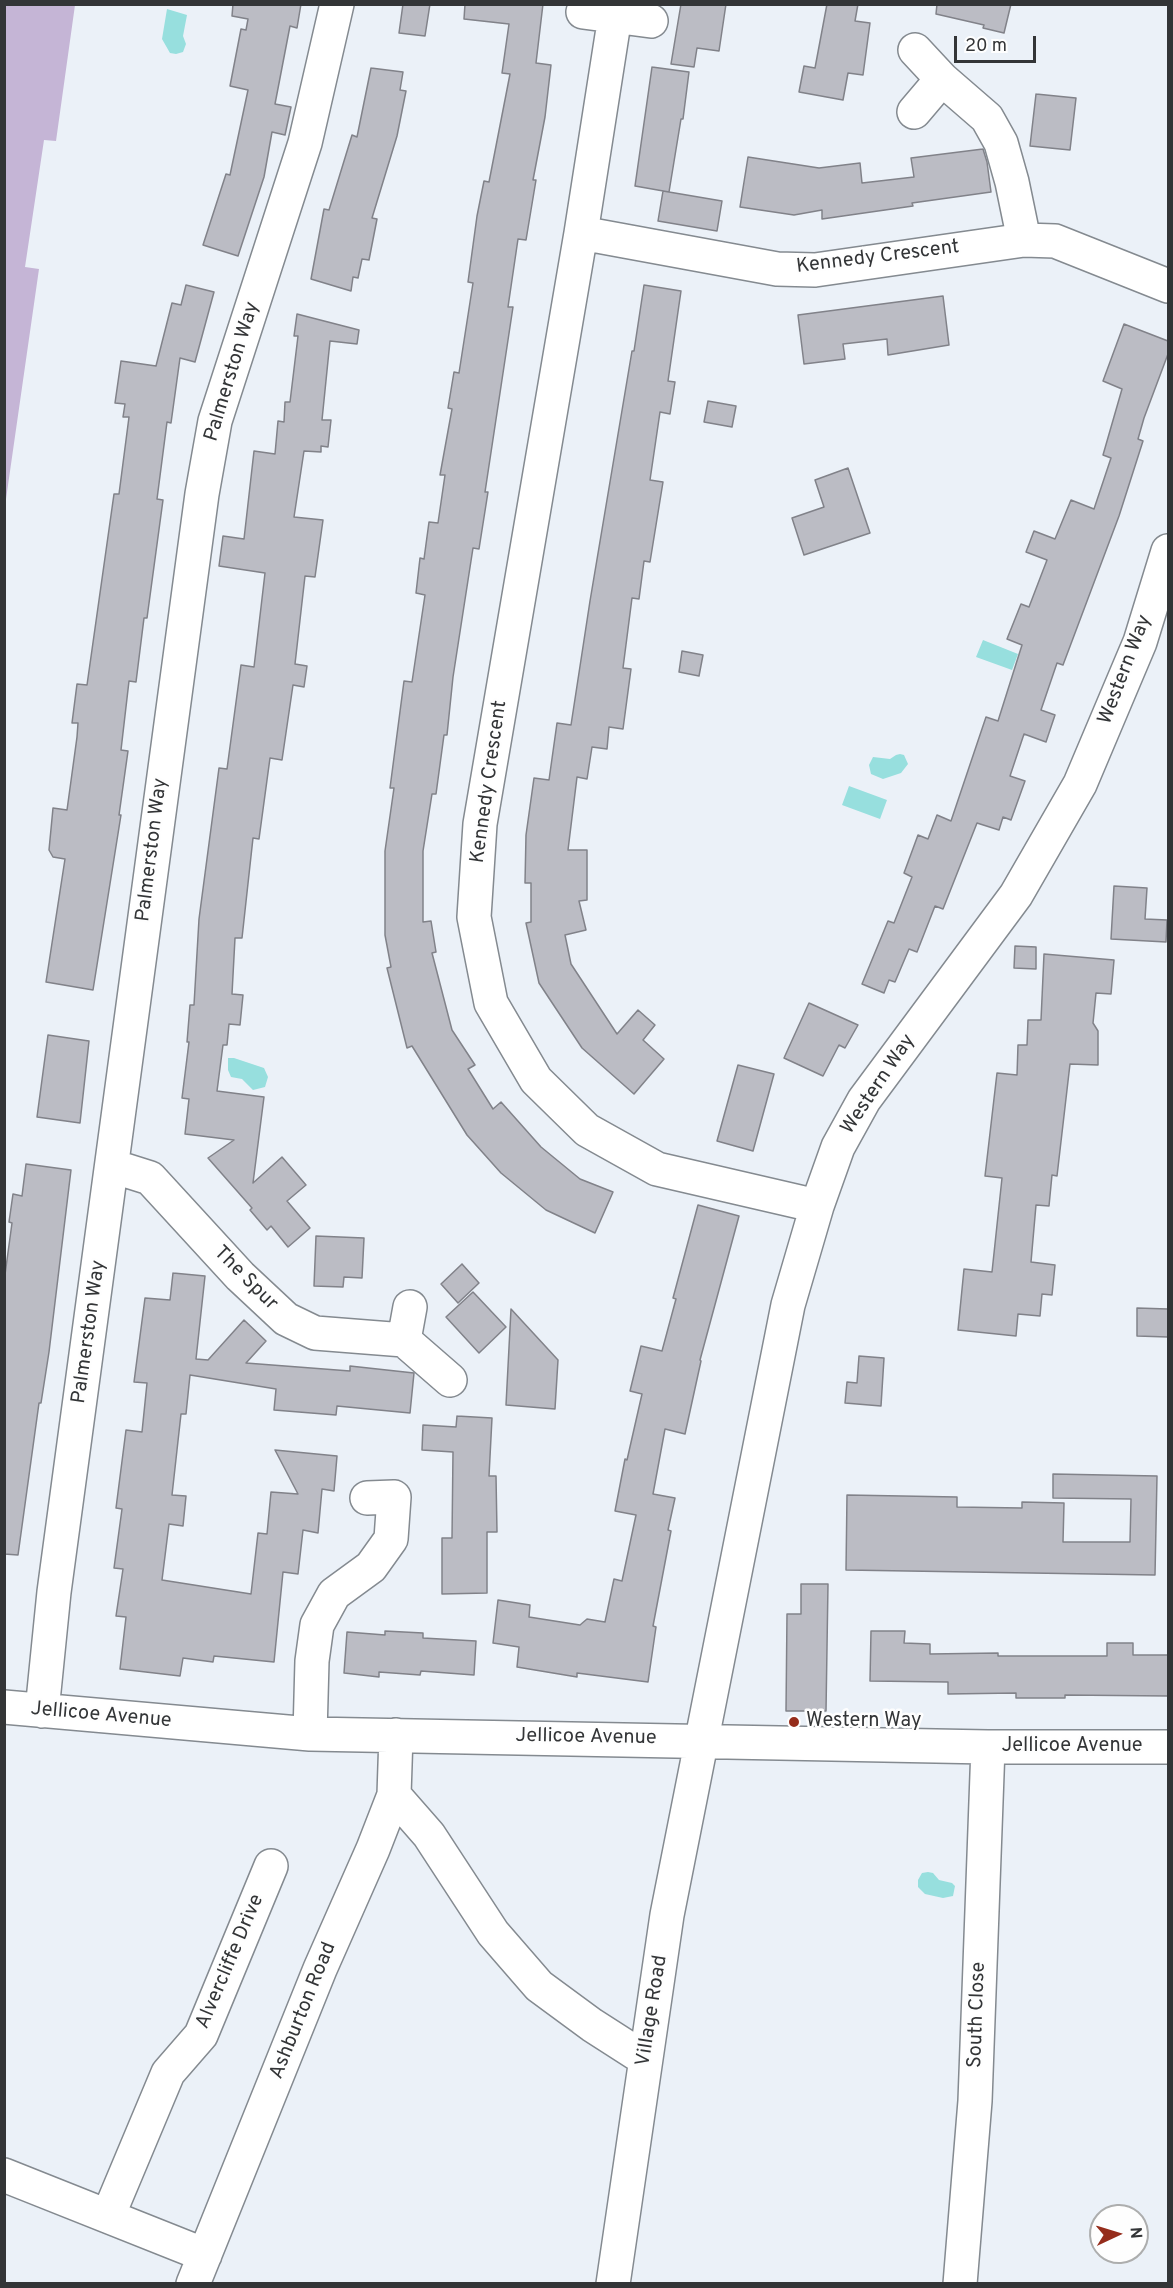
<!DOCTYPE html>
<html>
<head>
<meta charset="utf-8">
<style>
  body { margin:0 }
  #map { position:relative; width:1173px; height:2288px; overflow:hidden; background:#ebf1f8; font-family:Overpass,sans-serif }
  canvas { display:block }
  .frame { position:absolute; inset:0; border:6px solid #333537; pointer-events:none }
  .north { position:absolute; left:1089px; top:2204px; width:60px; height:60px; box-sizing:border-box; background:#fefefe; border:2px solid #adaeae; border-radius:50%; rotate:86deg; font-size:16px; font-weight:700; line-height:24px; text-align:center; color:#333537 }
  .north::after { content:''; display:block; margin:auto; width:21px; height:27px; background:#952c1b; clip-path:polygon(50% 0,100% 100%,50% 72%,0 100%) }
  .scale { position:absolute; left:954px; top:36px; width:82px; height:27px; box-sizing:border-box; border:3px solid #333537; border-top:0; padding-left:8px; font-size:18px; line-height:21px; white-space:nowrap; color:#333537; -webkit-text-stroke:4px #fefefe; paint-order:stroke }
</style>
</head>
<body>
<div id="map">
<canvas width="1173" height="2288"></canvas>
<div class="frame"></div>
<div class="north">N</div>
<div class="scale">20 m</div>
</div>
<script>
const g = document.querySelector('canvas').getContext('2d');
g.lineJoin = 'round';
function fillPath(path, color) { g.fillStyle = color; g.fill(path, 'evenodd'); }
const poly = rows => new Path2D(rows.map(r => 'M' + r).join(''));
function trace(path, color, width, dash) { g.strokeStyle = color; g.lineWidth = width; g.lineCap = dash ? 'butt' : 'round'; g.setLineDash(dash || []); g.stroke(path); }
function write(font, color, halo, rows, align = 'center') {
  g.font = font + ' Overpass,sans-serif'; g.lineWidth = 5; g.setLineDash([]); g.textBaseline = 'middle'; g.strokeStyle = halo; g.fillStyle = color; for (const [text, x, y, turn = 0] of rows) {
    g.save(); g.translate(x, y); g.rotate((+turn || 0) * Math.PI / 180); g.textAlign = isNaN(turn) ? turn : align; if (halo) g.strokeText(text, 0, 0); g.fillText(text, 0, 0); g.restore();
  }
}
const green = poly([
  [5,4,75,5,56,141,44,140,25,267,39,269,5,506]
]);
const water = poly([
  [167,9,187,15,183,36,186,44,183,52,176,54,170,53,162,39],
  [983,640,1018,654,1012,670,976,657],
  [900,754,904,755,908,764,901,773,883,779,871,774,869,765,873,757,890,759,896,755],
  [849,786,887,800,880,819,842,805],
  [228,1058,234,1058,264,1068,268,1077,265,1087,253,1090,242,1079,231,1077,228,1070],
  [928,1872,933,1873,939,1880,952,1883,955,1886,953,1896,943,1898,925,1894,918,1887,918,1880,922,1873]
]);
const building = poly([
  [233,4,301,4,297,28,290,26,275,104,291,107,285,135,272,132,264,177,238,256,203,245,226,174,230,175,248,90,230,86,241,29,246,30,248,19,232,16,233,4],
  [403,4,430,4,425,36,399,33,403,4],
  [465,4,543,4,536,63,551,65,545,117,533,180,536,180,526,240,518,239,508,307,513,307,485,492,488,492,479,549,473,548,453,677,447,735,444,735,436,794,432,794,423,851,423,922,431,921,436,952,432,953,452,1030,475,1065,468,1069,493,1109,501,1102,541,1147,580,1179,613,1192,595,1233,546,1210,501,1173,467,1135,412,1046,407,1048,387,968,391,967,385,935,385,851,394,788,390,788,404,681,412,682,425,595,416,593,420,558,424,559,429,522,438,523,445,475,440,475,452,409,448,408,454,372,459,373,473,283,468,282,477,216,484,181,489,182,510,74,502,73,509,24,464,19,465,4],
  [681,4,726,4,719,51,697,48,694,67,671,64,681,4],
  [827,4,858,4,855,21,870,23,863,75,848,73,843,100,799,92,804,66,815,68,827,4],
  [937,4,1011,4,1004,33,983,28,984,25,936,14,937,4],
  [652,67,689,72,683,119,681,119,669,192,635,186,652,67],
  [371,68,403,72,400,90,406,91,397,136,372,218,377,219,369,260,362,259,358,278,353,277,351,291,311,279,324,209,329,210,352,135,357,137,371,68],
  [1036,94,1076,98,1070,150,1030,146,1036,94],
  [983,149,987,162,991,192,912,203,913,206,822,219,822,210,794,215,740,207,748,157,819,168,860,163,862,183,914,177,911,158,983,149],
  [663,191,722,201,717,231,658,221,663,191],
  [186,285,214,292,195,362,180,358,171,423,167,422,157,499,163,500,147,618,144,618,136,682,129,681,121,750,128,751,119,815,121,815,93,990,46,982,65,859,53,857,49,850,53,808,67,810,77,737,78,723,72,723,77,684,87,685,114,494,119,494,129,417,123,417,125,404,115,403,121,361,156,366,172,303,181,305,186,285],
  [644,285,681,291,668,381,675,382,670,414,660,412,650,480,663,482,650,562,644,561,639,599,632,598,623,668,631,669,623,729,609,727,607,749,592,747,587,779,577,777,568,850,587,850,587,900,579,901,586,930,565,935,571,964,617,1034,638,1010,655,1025,643,1040,664,1059,634,1094,582,1048,539,983,526,923,531,922,531,883,525,883,526,835,534,778,549,780,557,723,571,725,590,601,632,351,634,351,644,285],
  [943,296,949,345,888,355,887,339,843,344,845,359,804,364,798,315,943,296],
  [297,314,359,330,357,344,330,341,322,420,331,420,328,447,321,446,321,452,304,451,294,517,323,520,315,577,305,576,295,664,307,666,304,687,293,685,282,760,270,758,259,839,253,838,242,938,235,938,232,994,243,995,240,1025,229,1024,227,1045,223,1045,217,1091,264,1097,253,1183,282,1157,306,1185,287,1201,310,1228,288,1247,271,1226,267,1230,250,1210,252,1208,208,1158,234,1140,185,1134,189,1099,182,1098,189,1042,187,1042,190,1005,194,1005,199,919,219,768,227,769,241,665,254,667,265,573,219,566,223,536,244,539,254,451,275,454,278,421,284,422,285,402,290,402,298,336,294,336,297,314],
  [1124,324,1168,341,1168,354,1144,418,1138,439,1143,441,1119,516,1063,665,1057,663,1041,710,1055,715,1046,742,1024,734,1010,776,1025,781,1011,820,1003,817,999,830,977,823,943,909,935,906,917,952,909,949,895,982,889,980,884,993,862,984,888,921,894,923,912,877,904,873,918,835,928,839,937,815,951,821,986,717,998,721,1022,645,1007,639,1021,604,1029,607,1047,560,1026,552,1034,531,1055,539,1071,500,1094,509,1111,458,1103,455,1122,389,1103,381,1124,324],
  [708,401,736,406,732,427,704,422,708,401],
  [848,468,870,533,804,555,792,518,824,507,815,480,848,468],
  [682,651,703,655,699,676,679,672,682,651],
  [1114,886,1147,888,1145,919,1167,920,1166,942,1111,939,1114,886],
  [1015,946,1036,947,1036,969,1014,968,1015,946],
  [1044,954,1114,960,1111,994,1096,993,1093,1023,1098,1031,1098,1065,1070,1064,1057,1176,1052,1175,1049,1206,1036,1205,1031,1262,1055,1265,1052,1295,1042,1294,1040,1316,1018,1314,1016,1336,958,1330,964,1269,992,1272,1002,1178,985,1176,997,1073,1017,1075,1018,1045,1027,1045,1028,1020,1041,1020,1044,954],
  [809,1003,858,1025,845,1048,839,1045,823,1076,784,1058,809,1003],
  [48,1035,89,1041,80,1123,37,1117,48,1035],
  [738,1065,774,1074,753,1151,717,1141,738,1065],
  [26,1164,71,1170,49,1352,41,1403,39,1403,18,1555,4,1554,4,1282,12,1223,9,1222,13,1194,22,1196,26,1164],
  [698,1205,739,1216,700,1360,701,1361,685,1434,665,1429,653,1494,675,1498,668,1530,671,1531,653,1626,656,1627,648,1682,577,1673,577,1677,517,1667,519,1647,493,1643,498,1600,530,1605,529,1617,580,1625,587,1619,605,1622,614,1579,622,1581,636,1515,615,1511,625,1459,627,1460,642,1394,630,1391,641,1346,662,1351,676,1299,673,1298,698,1205],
  [316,1236,364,1238,362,1278,344,1277,343,1287,314,1286,316,1236],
  [462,1264,479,1283,458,1303,441,1284,462,1264],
  [173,1273,205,1276,196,1359,208,1360,244,1320,266,1341,246,1363,350,1371,350,1366,414,1373,410,1413,337,1406,336,1415,274,1410,276,1389,190,1375,186,1414,181,1414,172,1495,186,1496,183,1526,169,1524,162,1580,251,1594,258,1533,267,1534,271,1492,298,1494,275,1450,337,1456,334,1491,322,1489,318,1533,303,1530,298,1574,283,1572,274,1662,214,1656,213,1662,183,1658,180,1676,120,1669,126,1617,116,1616,123,1569,114,1568,122,1509,116,1508,126,1430,142,1432,147,1383,134,1382,145,1298,170,1300,173,1273],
  [473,1292,506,1327,479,1353,446,1317,473,1292],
  [1137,1308,1168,1309,1168,1337,1137,1336,1137,1308],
  [511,1309,558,1360,555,1409,506,1405,511,1309],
  [859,1356,884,1358,881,1406,845,1403,847,1382,857,1383,859,1356],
  [457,1416,492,1418,489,1476,496,1476,497,1532,487,1532,487,1593,442,1594,442,1538,452,1538,453,1452,422,1450,423,1425,456,1427,457,1416],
  [1053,1474,1157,1476,1155,1575,846,1570,847,1495,957,1497,957,1507,1022,1508,1022,1502,1064,1503,1063,1542,1130,1542,1131,1499,1053,1498,1053,1474],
  [801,1584,828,1584,826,1711,786,1711,787,1614,801,1614,801,1584],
  [385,1631,423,1633,423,1638,476,1641,474,1675,421,1671,420,1675,379,1672,379,1677,344,1673,347,1632,385,1635,385,1631],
  [871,1631,905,1631,904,1643,930,1644,930,1654,998,1653,998,1656,1107,1656,1107,1643,1133,1643,1133,1655,1168,1655,1168,1696,1065,1695,1065,1698,1016,1698,1016,1693,948,1694,948,1682,870,1681,871,1631]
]);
const minor = poly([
  [583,12,651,21],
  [615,16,581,233,480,824,474,917,491,1003,536,1080,587,1130,657,1169,817,1206],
  [915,50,942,79,987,118,1001,143,1012,182,1024,240],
  [914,112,942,79],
  [581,233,777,269,815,270,1024,240,1055,241,1168,286],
  [112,1166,150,1178,240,1276,286,1319,315,1333,404,1340],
  [410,1307,404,1340,450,1380],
  [4,1707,310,1734,988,1747,1168,1747],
  [42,1711,54,1592,202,494,215,421,305,143,337,4],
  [310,1734,312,1661,317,1625,334,1594,371,1567,391,1539,394,1497,367,1498],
  [394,1795,429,1835,493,1933,539,1986,592,2025,645,2059],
  [4,2175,205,2255],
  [108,2216,168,2073,201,2035,271,1866],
  [193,2284,320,1969,373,1849,394,1795,396,1735],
  [613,2284,667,1915,788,1305,817,1206,838,1147,864,1100,1016,895,1080,784,1140,642,1168,551],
  [960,2284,975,2101,988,1747]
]);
const markers = [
  [794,1722,6,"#952c1b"]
];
const streetNames = [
  ["Kennedy Crescent",878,258,-7],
  ["Palmerston Way",233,372,-73],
  ["Western Way",1126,670,-69],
  ["Kennedy Crescent",490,782,-82],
  ["Palmerston Way",153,850,-83],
  ["Western Way",879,1085,-56],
  ["The Spur",245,1279,45],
  ["Palmerston Way",90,1332,-82],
  ["Jellicoe Avenue",101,1716,5],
  ["Jellicoe Avenue",586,1738,1],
  ["Jellicoe Avenue",1072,1747],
  ["Alvercliffe Drive",231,1962,-67],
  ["Ashburton Road",304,2011,-68],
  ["Village Road",653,2011,-81],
  ["South Close",978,2015,-88]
];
const poiNames = [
  ["Western Way",806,1722]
];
fillPath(green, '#c5b5d6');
fillPath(water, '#97dfde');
fillPath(building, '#bbbcc4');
trace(building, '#818289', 1.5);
trace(minor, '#848a90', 36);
trace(minor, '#fff', 33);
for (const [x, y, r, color] of markers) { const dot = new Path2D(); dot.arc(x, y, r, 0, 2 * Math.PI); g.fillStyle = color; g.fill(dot); trace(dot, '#fefefe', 2); }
write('20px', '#333537', '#fefefe', streetNames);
write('20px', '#333537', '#fefefe', poiNames, 'left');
</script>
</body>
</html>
